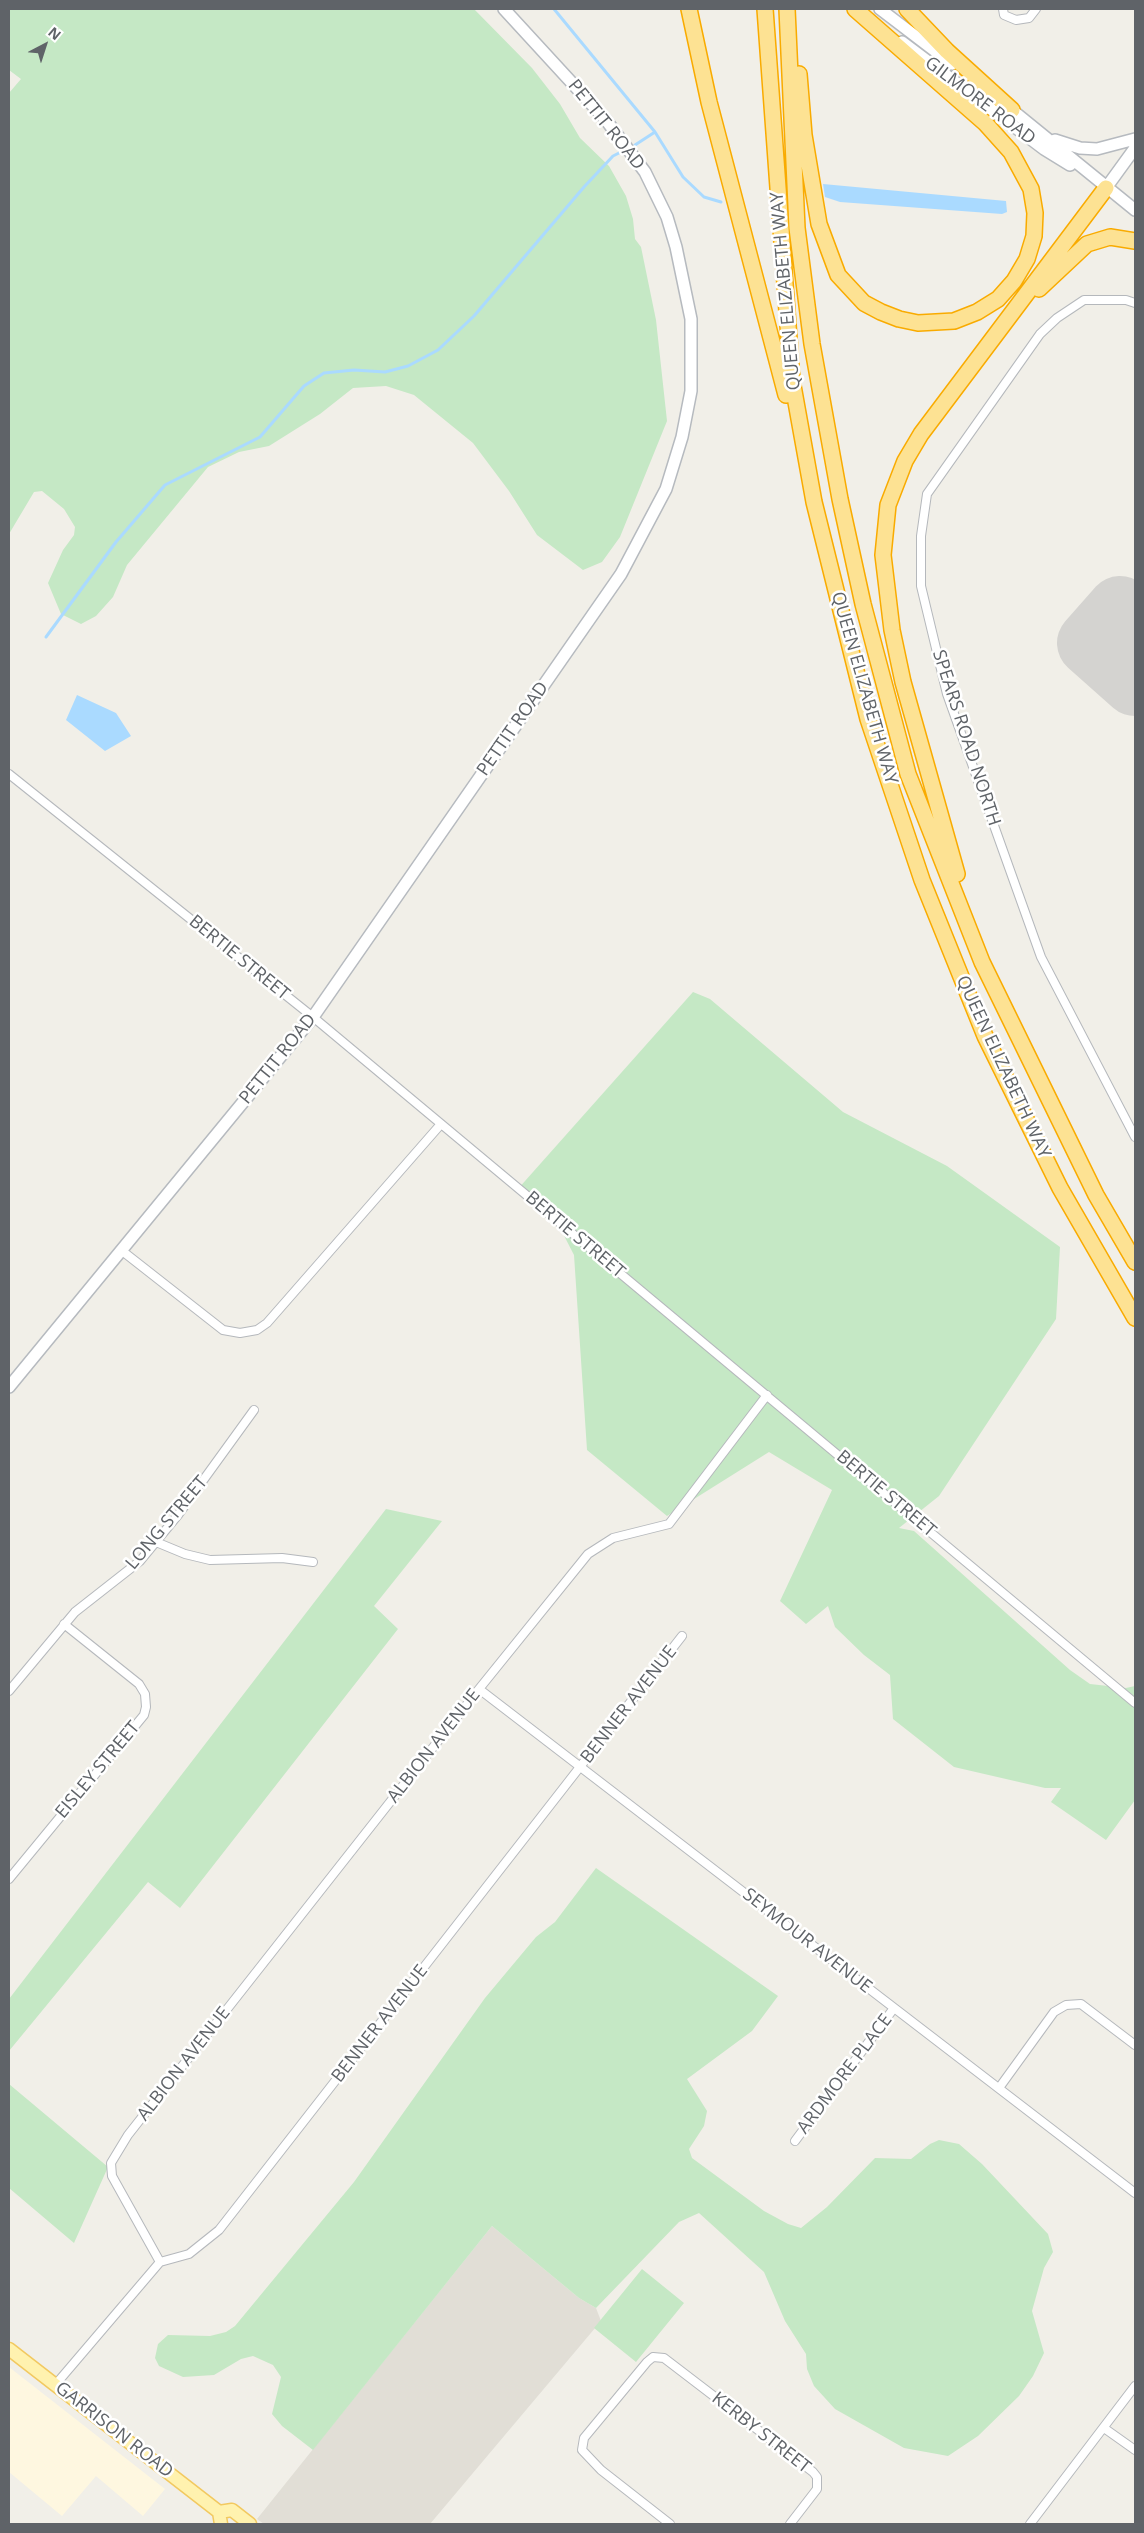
<!DOCTYPE html>
<html>
<head>
<meta charset="utf-8">
<style>
  body { margin:0 }
  #map { position:relative; width:1144px; height:2533px; overflow:hidden; background:#f1efe8; font-family:"Open Sans",sans-serif }
  canvas { display:block }
  .frame { position:absolute; inset:0; border:10px solid #5f6368; pointer-events:none }
  .north { position:absolute; left:20px; top:20px; width:50px; height:50px; -webkit-text-stroke:4px #fff; paint-order:stroke; rotate:40deg; font-size:14px; font-weight:700; line-height:20px; text-align:center; color:#5f6368 }
  .north::after { content:''; display:block; margin:auto; width:18px; height:22px; background:#5f6368; clip-path:polygon(50% 0,100% 100%,50% 72%,0 100%) }
</style>
</head>
<body>
<div id="map">
<canvas width="1144" height="2533"></canvas>
<div class="frame"></div>
<div class="north">N</div>
</div>
<script>
const g = document.querySelector('canvas').getContext('2d');
g.lineJoin = 'round';
function fillPath(path, color) { g.fillStyle = color; g.fill(path, 'evenodd'); }
const poly = rows => new Path2D(rows.map(r => 'M' + r).join(''));
function trace(path, color, width, dash) { g.strokeStyle = color; g.lineWidth = width; g.lineCap = dash ? 'butt' : 'round'; g.setLineDash(dash || []); g.stroke(path); }
function write(font, color, halo, rows, align = 'center') {
  g.font = font + ' "Open Sans",sans-serif'; g.lineWidth = 5; g.setLineDash([]); g.textBaseline = 'middle'; g.strokeStyle = halo; g.fillStyle = color; for (const [text, x, y, turn = 0] of rows) {
    g.save(); g.translate(x, y); g.rotate((+turn || 0) * Math.PI / 180); g.textAlign = isNaN(turn) ? turn : align; if (halo) g.strokeText(text, 0, 0); g.fillText(text, 0, 0); g.restore();
  }
}
const commercial = poly([
  [9,2367,165,2489,143,2516,96,2476,62,2516,9,2472]
]);
const education = poly([
  [492,2226,579,2298,596,2308,601,2321,430,2524,264,2524,257,2519]
]);
const green = poly([
  [9,9,474,9,532,68,560,104,580,138,609,166,626,196,633,219,635,239,641,247,656,320,667,421,620,537,602,562,583,570,537,535,509,491,473,443,414,395,386,386,353,388,320,414,269,446,239,452,208,467,127,565,113,597,96,616,81,624,61,614,48,583,63,550,74,535,75,527,64,509,42,491,34,492,9,534,9,93,21,79,9,70],
  [693,992,710,999,843,1112,947,1166,1060,1247,1056,1319,939,1496,899,1528,914,1531,1070,1670,1090,1684,1126,1688,1135,1686,1135,1800,1106,1840,1051,1802,1061,1788,1045,1788,954,1767,893,1719,890,1675,864,1655,835,1627,828,1606,806,1624,780,1601,832,1490,769,1452,667,1516,587,1450,574,1255,558,1224,517,1190],
  [386,1509,442,1521,374,1606,398,1629,180,1908,148,1882,9,2051,9,1999],
  [596,1868,778,1996,752,2031,687,2079,707,2111,704,2126,689,2149,692,2158,764,2211,788,2224,801,2228,827,2207,875,2158,911,2159,930,2144,939,2140,959,2144,982,2164,1048,2234,1053,2252,1044,2268,1032,2311,1044,2353,1033,2376,1019,2396,978,2436,948,2456,904,2448,835,2409,814,2386,807,2369,806,2354,785,2321,764,2272,699,2213,679,2222,596,2308,579,2298,492,2226,313,2450,282,2426,272,2414,281,2377,273,2365,253,2356,241,2359,214,2375,183,2377,159,2366,155,2358,158,2344,168,2335,210,2336,226,2332,235,2326,354,2182,485,1998,536,1937,555,1922],
  [9,2084,108,2167,74,2243,9,2188],
  [642,2269,684,2303,636,2362,594,2328]
]);
const water = poly([
  [823,184,1006,201,1007,212,1002,214,840,202,825,197],
  [77,695,116,713,131,736,105,751,66,720]
]);
const stream = poly([
  [554,9,655,132,683,177,704,197,721,202],
  [635,145,655,132],
  [46,637,116,542,165,485,260,437,304,386,324,373,354,370,385,372,408,366,438,350,474,316,584,187,613,156,621,152]
]);
const runway = poly([
  [1135,623,1120,609,1090,643,1135,683]
]);
const street = poly([
  [1003,9,1004,15,1016,20,1029,18,1036,9],
  [1135,303,1126,300,1084,300,1057,318,1040,334,927,494,921,536,921,586,947,694,1041,957,1135,1137],
  [9,774,313,1017,1135,1703],
  [121,1250,223,1330,240,1333,257,1330,267,1323,441,1124],
  [156,1542,185,1554,210,1560,282,1558,313,1562],
  [479,1689,1135,2193],
  [9,1691,75,1612,140,1561,178,1515,254,1410],
  [9,1879,144,1715,146,1707,145,1694,139,1684,64,1624],
  [999,2088,1054,2012,1066,2005,1081,2004,1135,2045],
  [795,2141,894,2008],
  [160,2262,112,2176,111,2163,128,2135,479,1689,588,1554,613,1538,669,1524,767,1395],
  [56,2384,160,2262,189,2254,219,2230,682,1636],
  [1104,2428,1135,2450],
  [670,2524,601,2470,582,2450,584,2438,647,2362,653,2357,664,2358,813,2472,817,2477,817,2489,790,2524],
  [1030,2524,1135,2386]
]);
const secondary = poly([
  [880,9,952,64],
  [902,42,1044,149,1070,165],
  [1007,106,1135,210],
  [1055,140,1080,148,1097,149,1135,139],
  [1106,188,1135,148],
  [9,1387,313,1017,621,574,666,489,682,437,691,391,691,319,676,247,667,217,645,172,606,120,504,9]
]);
const primary = poly([
  [9,2349,219,2512,221,2524],
  [219,2512,232,2510,250,2524]
]);
const highway = poly([
  [689,9,709,102,786,395],
  [765,9,792,380,814,502,868,719,922,880,985,1036,1060,1188,1135,1318],
  [787,9,797,228,812,344,840,499,863,604,908,774,982,962,1096,1195,1135,1262],
  [907,9,947,51,1012,110],
  [799,74,804,135,819,224,838,275,864,303,881,312,899,319,918,323,954,321,977,312,998,299,1014,281,1027,259,1034,236,1035,213,1031,189,1011,152,985,123,855,9],
  [1039,289,1087,244,1110,237,1135,241],
  [957,874,903,682,892,630,883,555,888,505,905,461,921,434,1106,188]
]);
const streetNames = [
  ["GILMORE ROAD",980,101,37],
  ["PETTIT ROAD",606,125,51],
  ["QUEEN ELIZABETH WAY",786,291,-95],
  ["QUEEN ELIZABETH WAY",864,688,74],
  ["PETTIT ROAD",513,729,-55],
  ["SPEARS ROAD NORTH",966,738,72],
  ["BERTIE STREET",239,958,39],
  ["PETTIT ROAD",278,1059,-51],
  ["QUEEN ELIZABETH WAY",1003,1067,65],
  ["BERTIE STREET",575,1235,40],
  ["BERTIE STREET",886,1494,40],
  ["LONG STREET",167,1523,-50],
  ["BENNER AVENUE",629,1705,-52],
  ["ALBION AVENUE",434,1746,-52],
  ["EISLEY STREET",98,1770,-50],
  ["SEYMOUR AVENUE",807,1941,38],
  ["BENNER AVENUE",380,2024,-52],
  ["ALBION AVENUE",184,2064,-52],
  ["ARDMORE PLACE",845,2074,-53],
  ["GARRISON ROAD",114,2430,38],
  ["KERBY STREET",761,2433,38]
];
fillPath(commercial, '#fef7e0');
fillPath(education, '#e1ded6');
fillPath(green, '#c5e8c5');
fillPath(water, '#aadaff');
trace(stream, '#aadaff', 3);
trace(runway, '#d4d3d0', 66);
trace(street, '#b5b8bc', 10);
trace(secondary, '#b6babf', 14);
trace(primary, '#f2c960', 15);
trace(highway, '#f9ab00', 18);
trace(street, '#fff', 8);
trace(secondary, '#fff', 11);
trace(primary, '#fff2af', 12);
trace(highway, '#fde293', 15);
write('18px', '#5f6368', '#fff', streetNames);
</script>
</body>
</html>
